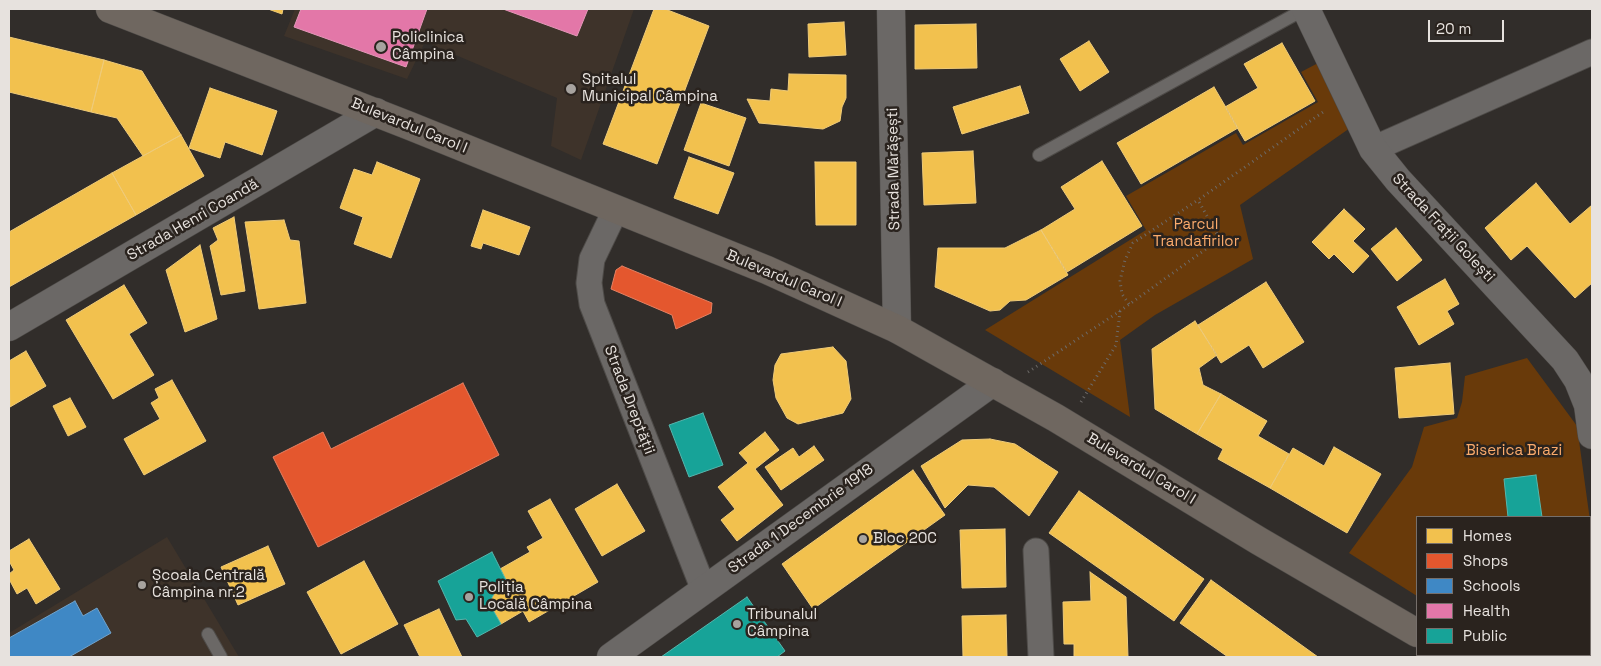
<!DOCTYPE html>
<html>
<head>
<meta charset="utf-8">
<style>
  body { margin:0 }
  #map { position:relative; width:1601px; height:666px; overflow:hidden; background:#312d2a; font-family:"Space Grotesk",sans-serif }
  canvas { display:block }
  .frame { position:absolute; inset:0; border:10px solid #e7e2de; pointer-events:none }
  .legend { position:absolute; left:1416px; top:516px; width:175px; height:140px; box-sizing:border-box; background:#2a231e; border:1px solid #766f6b; margin:0; padding:6px 9px; list-style:none; font-size:15px; color:#e7e2de }
  .legend li { display:flex; align-items:center; gap:10px; height:25px }
  .legend b { width:25px; border:1px solid #766f6b }
  .scale { position:absolute; left:1428px; top:20px; width:76px; height:22px; box-sizing:border-box; border:2px solid #e7e2de; border-top:0; padding-left:6px; font-size:15px; line-height:18px; white-space:nowrap; color:#e7e2de; -webkit-text-stroke:4px #2a231e; paint-order:stroke }
</style>
</head>
<body>
<div id="map">
<canvas width="1601" height="666"></canvas>
<div class="frame"></div>
<ul class="legend">
<li><b style="height:14px;background:#f2c14e"></b>Homes</li>
<li><b style="height:14px;background:#e4572e"></b>Shops</li>
<li><b style="height:14px;background:#3f88c5"></b>Schools</li>
<li><b style="height:14px;background:#e377a8"></b>Health</li>
<li><b style="height:14px;background:#17a398"></b>Public</li>
</ul>
<div class="scale">20 m</div>
</div>
<script>
const g = document.querySelector('canvas').getContext('2d');
g.lineJoin = 'round';
function fillPath(path, color) { g.fillStyle = color; g.fill(path, 'evenodd'); }
const poly = rows => new Path2D(rows.map(r => 'M' + r).join(''));
function trace(path, color, width, dash) { g.strokeStyle = color; g.lineWidth = width; g.lineCap = dash ? 'butt' : 'round'; g.setLineDash(dash || []); g.stroke(path); }
function write(font, color, halo, rows, align = 'center') {
  g.font = font + ' "Space Grotesk",sans-serif'; g.lineWidth = 5; g.setLineDash([]); g.textBaseline = 'middle'; g.strokeStyle = halo; g.fillStyle = color; for (const [text, x, y, turn = 0] of rows) {
    g.save(); g.translate(x, y); g.rotate((+turn || 0) * Math.PI / 180); g.textAlign = isNaN(turn) ? turn : align; if (halo) g.strokeText(text, 0, 0); g.fillText(text, 0, 0); g.restore();
  }
}
const built = poly([
  [295,9,634,9,581,160,551,146,557,98,425,42,407,79,284,36],
  [167,537,239,657,9,657,9,633]
]);
const green = poly([
  [1320,62,1350,128,1240,205,1253,259,1155,315,1120,340,1130,417,985,330,1146,230,1126,196,1236,133,1243,145,1318,102,1301,72],
  [1527,358,1577,426,1592,535,1592,631,1590,631,1590,517,1417,517,1417,596,1349,553,1412,467,1424,427,1457,418,1462,402,1465,376]
]);
const homes = poly([
  [268,9,283,9,282,14,268,9],
  [654,9,665,9,709,26,657,164,603,144,654,9],
  [844,22,846,55,809,57,808,24,844,22],
  [976,24,977,68,915,69,915,25,976,24],
  [9,37,104,60,91,112,9,92,9,37],
  [1089,41,1109,72,1080,91,1060,59,1089,41],
  [1282,43,1315,101,1245,141,1225,107,1258,88,1244,64,1282,43],
  [104,60,142,71,181,135,143,156,117,118,91,112,104,60],
  [789,74,846,75,846,98,842,107,840,121,823,129,759,123,747,99,770,101,771,89,788,91,789,74],
  [1020,86,1029,113,962,134,953,107,1020,86],
  [1214,87,1238,128,1141,184,1117,143,1214,87],
  [210,88,277,111,262,155,225,142,220,158,189,148,210,88],
  [701,103,746,118,729,166,684,150,701,103],
  [181,135,204,176,136,215,112,173,181,135],
  [973,151,976,203,924,205,922,153,973,151],
  [689,157,734,173,718,214,674,198,689,157],
  [1102,161,1142,226,1067,272,1041,230,1075,209,1061,187,1102,161],
  [377,162,420,179,391,258,354,244,363,217,340,208,354,169,372,175,377,162],
  [815,162,856,162,856,225,816,225,815,162],
  [112,173,136,215,9,287,9,232,112,173],
  [1536,183,1570,224,1592,205,1592,283,1575,298,1527,246,1511,260,1485,228,1536,183],
  [1344,209,1365,229,1353,241,1369,256,1353,273,1334,254,1329,259,1312,242,1344,209],
  [483,210,530,227,519,255,483,243,481,249,471,246,483,210],
  [234,217,245,291,221,295,210,246,218,240,213,228,234,217],
  [284,220,290,240,299,241,306,303,259,309,245,222,284,220],
  [1396,228,1422,260,1397,281,1371,249,1396,228],
  [1041,230,1068,275,1026,300,1010,301,1000,310,990,311,935,287,938,248,1005,248,1041,230],
  [200,245,217,319,185,332,166,270,200,245],
  [1445,279,1459,304,1447,311,1454,324,1419,345,1397,307,1445,279],
  [1266,282,1304,342,1263,368,1249,345,1221,363,1198,325,1266,282],
  [124,285,147,323,129,334,154,375,113,399,66,320,124,285],
  [1195,321,1217,355,1199,368,1203,385,1221,394,1197,434,1155,409,1152,349,1195,321],
  [833,347,846,361,851,399,843,413,798,424,787,418,776,398,773,380,775,365,781,354,833,347],
  [26,351,46,386,10,407,9,361,26,351],
  [1450,363,1454,414,1399,418,1395,368,1450,363],
  [172,380,206,441,144,475,124,439,160,419,151,403,159,398,155,389,172,380],
  [1221,394,1267,421,1258,436,1289,454,1270,488,1218,459,1223,449,1197,434,1221,394],
  [70,398,86,427,68,436,53,406,70,398],
  [765,432,779,450,755,469,783,505,737,541,721,520,735,509,718,487,748,463,739,453,765,432],
  [990,439,1015,444,1058,472,1029,516,994,487,968,485,945,508,921,466,962,440,990,439],
  [814,446,824,460,781,490,765,467,793,448,799,457,814,446],
  [1334,447,1381,474,1347,533,1270,488,1293,448,1324,466,1334,447],
  [913,470,945,515,813,609,782,564,913,470],
  [617,484,645,531,602,556,575,509,617,484],
  [1079,491,1204,579,1174,621,1049,533,1079,491],
  [550,499,598,582,529,622,523,611,501,624,489,603,495,592,492,588,506,580,500,569,530,552,527,547,543,538,528,511,550,499],
  [1005,529,1006,587,962,588,960,530,1005,529],
  [29,539,60,589,36,604,27,588,17,594,9,579,9,574,14,570,9,561,9,551,29,539],
  [268,546,285,584,238,605,221,567,268,546],
  [364,561,398,624,341,654,307,592,364,561],
  [1090,572,1126,597,1128,657,1074,657,1074,644,1064,644,1063,602,1091,601,1090,572],
  [1211,580,1318,657,1228,657,1180,623,1211,580],
  [439,609,462,657,420,657,404,625,439,609],
  [1006,615,1007,657,963,657,962,616,1006,615]
]);
const shops = poly([
  [622,266,712,303,711,313,676,329,672,315,611,289,616,270,622,266],
  [463,383,499,455,318,547,273,457,323,432,331,449,463,383]
]);
const schools = poly([
  [75,601,83,616,97,608,111,633,69,657,9,657,9,638,75,601]
]);
const health = poly([
  [301,9,427,9,406,67,294,27,301,9],
  [503,9,588,9,577,36,503,9]
]);
const public = poly([
  [703,413,723,465,689,477,669,425,703,413],
  [1536,475,1542,517,1508,517,1504,479,1536,475],
  [492,552,506,580,492,588,495,592,489,603,501,624,477,637,466,619,456,620,438,581,492,552],
  [747,597,785,651,777,657,661,657,747,597]
]);
const path = poly([
  [1129,304,1122,294,1120,281,1125,260,1133,243,1198,200],
  [1028,372,1120,311,1220,239,1198,200,1326,110],
  [1081,402,1116,345,1120,311]
]);
const service = poly([
  [1039,155,1305,9],
  [208,634,221,657]
]);
const minor = poly([
  [1373,149,1592,52],
  [616,209,592,259,589,283,592,304,704,590],
  [1036,551,1041,657]
]);
const tertiary = poly([
  [891,9,897,329],
  [9,327,376,112],
  [611,657,993,382]
]);
const secondary = poly([
  [1306,9,1373,149,1398,180,1565,360,1578,380,1588,405,1592,435]
]);
const primary = poly([
  [110,9,410,126,767,270,897,329,1056,418,1259,541,1417,633],
  [1468,655,1484,657]
]);
const markers = [
  [381,47,6,"#a7a39f"],
  [571,89,6,"#a7a39f"],
  [863,539,5,"#a7a39f"],
  [142,585,5,"#a7a39f"],
  [469,597,5,"#a7a39f"],
  [737,624,5,"#a7a39f"]
];
const poiNames = [
  ["Policlinica",392,38],
  ["Câmpina",392,55],
  ["Spitalul",582,80],
  ["Municipal Câmpina",582,97],
  ["Bloc 20C",873,539],
  ["Școala Centrală",152,576],
  ["Câmpina nr.2",152,593],
  ["Poliția",479,588],
  ["Locală Câmpina",479,605],
  ["Tribunalul",747,615],
  ["Câmpina",747,632]
];
const streetNames = [
  ["Bulevardul Carol I",409,126,22],
  ["Strada Mărășești",894,169,-91],
  ["Strada Henri Coandă",193,220,-30],
  ["Strada Frații Golești",1443,228,47],
  ["Bulevardul Carol I",784,279,23],
  ["Strada Dreptății",629,400,69],
  ["Bulevardul Carol I",1141,469,31],
  ["Strada 1 Decembrie 1918",801,519,-36]
];
const parkNames = [
  ["Parcul",1196,225],
  ["Trandafirilor",1196,242],
  ["Biserica Brazi",1514,451]
];
fillPath(built, '#3e332a');
fillPath(green, '#693a0a');
fillPath(homes, '#f2c14e');
trace(homes, '#efcb79', 1);
fillPath(shops, '#e4572e');
trace(shops, '#e58163', 1);
fillPath(schools, '#3f88c5');
trace(schools, '#71a3cc', 1);
fillPath(health, '#e377a8');
trace(health, '#e497b8', 1);
fillPath(public, '#17a398');
trace(public, '#55b6ad', 1);
trace(service, '#4e4b48', 14);
trace(minor, '#4e4b48', 27);
trace(tertiary, '#4e4b48', 29);
trace(secondary, '#4e4b48', 29);
trace(primary, '#4e4b48', 29);
trace(path, '#6d6a68', 3, [1, 4]);
trace(service, '#6b6866', 12);
trace(minor, '#6b6866', 25);
trace(tertiary, '#6b6866', 28);
trace(secondary, '#6b6866', 28);
trace(primary, '#6f6760', 28);
for (const [x, y, r, color] of markers) { const dot = new Path2D(); dot.arc(x, y, r, 0, 2 * Math.PI); g.fillStyle = color; g.fill(dot); trace(dot, '#2a231e', 2); }
write('15px', '#e7e2de', '#2a231e', poiNames, 'left');
write('15px', '#e7e2de', '#2a231e', streetNames);
write('15px', '#fbab6c', '#2a231e', parkNames);
</script>
</body>
</html>
